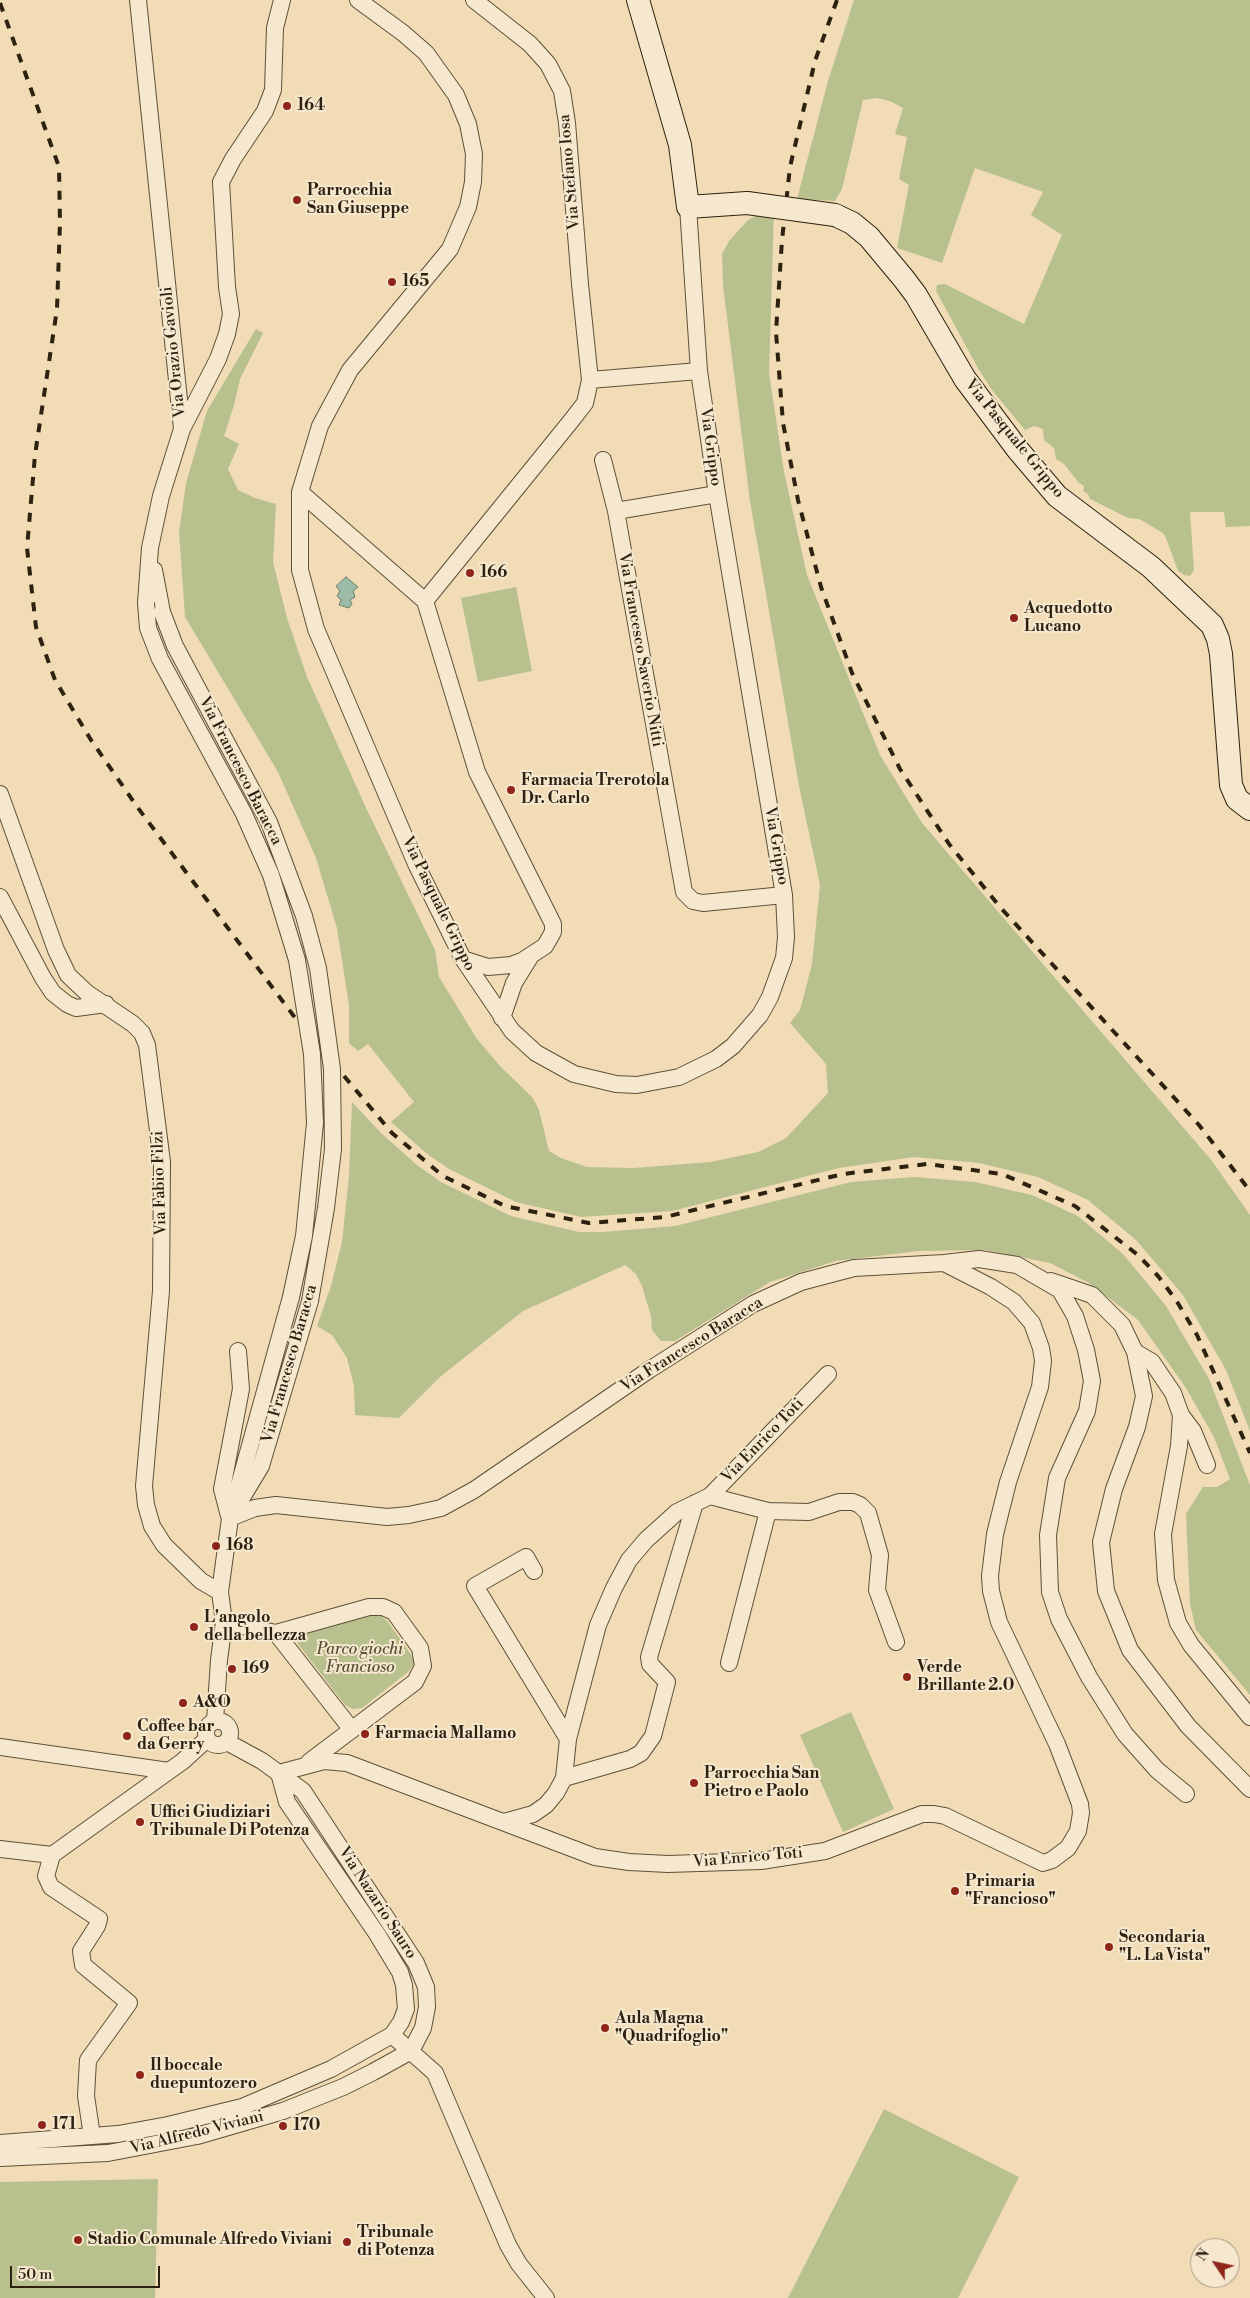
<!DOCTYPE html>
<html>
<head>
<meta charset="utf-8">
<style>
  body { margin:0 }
  #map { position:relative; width:1250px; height:2298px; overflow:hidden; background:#f1dcb5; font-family:"Libre Bodoni",serif }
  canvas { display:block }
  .north { position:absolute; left:1190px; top:2238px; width:50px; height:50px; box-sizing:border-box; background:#f6e8cf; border:1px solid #a69883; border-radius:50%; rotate:304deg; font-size:14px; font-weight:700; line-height:20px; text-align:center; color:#2d2110 }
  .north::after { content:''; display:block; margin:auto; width:18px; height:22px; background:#8f2418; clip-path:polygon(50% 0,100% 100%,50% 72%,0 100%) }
  .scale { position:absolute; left:10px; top:2266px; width:150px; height:22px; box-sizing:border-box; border:2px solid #2d2110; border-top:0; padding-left:6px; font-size:15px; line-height:18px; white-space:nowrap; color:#2d2110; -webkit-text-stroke:4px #f6e8cf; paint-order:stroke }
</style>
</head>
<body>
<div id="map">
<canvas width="1250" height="2298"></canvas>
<div class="north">N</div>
<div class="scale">50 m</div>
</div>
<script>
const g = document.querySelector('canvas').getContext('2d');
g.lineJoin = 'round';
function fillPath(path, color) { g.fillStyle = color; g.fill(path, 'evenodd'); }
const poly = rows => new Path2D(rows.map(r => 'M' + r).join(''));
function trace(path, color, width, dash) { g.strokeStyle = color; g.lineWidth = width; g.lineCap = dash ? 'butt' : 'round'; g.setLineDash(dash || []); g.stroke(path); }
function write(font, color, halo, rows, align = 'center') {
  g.font = font + ' "Libre Bodoni",serif'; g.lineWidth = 4; g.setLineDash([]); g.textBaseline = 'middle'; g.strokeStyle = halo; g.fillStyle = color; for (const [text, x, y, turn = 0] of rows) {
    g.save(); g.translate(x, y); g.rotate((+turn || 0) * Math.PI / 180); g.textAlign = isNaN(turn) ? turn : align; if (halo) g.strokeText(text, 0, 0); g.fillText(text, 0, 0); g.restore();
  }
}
const green = poly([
  [854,0,1250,0,1250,526,1226,527,1224,512,1190,512,1194,570,1190,576,1184,575,1178,571,1166,538,1163,533,1139,519,1128,518,1090,499,1088,494,1083,491,1084,486,1079,483,1064,464,1056,459,1054,448,1044,440,1043,429,1034,426,1025,430,992,390,979,370,936,291,937,285,945,284,1024,324,1062,235,1031,215,1043,192,975,168,942,263,897,248,909,185,899,179,907,137,895,134,903,108,890,101,877,98,863,100,842,189,835,201,797,199,828,81],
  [774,212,769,373,784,472,807,575,880,755,922,823,1212,1161,1250,1215,1250,1431,1226,1370,1183,1295,1136,1240,1088,1200,1038,1177,979,1163,914,1157,839,1168,672,1211,581,1217,516,1202,449,1169,426,1153,391,1122,414,1102,368,1044,358,1051,349,1043,349,1005,337,928,316,858,278,772,185,617,179,532,186,483,207,411,256,329,263,333,240,379,234,405,224,436,239,444,228,469,238,490,255,498,276,504,273,562,287,618,307,677,367,810,435,950,439,977,477,1039,501,1067,533,1098,539,1110,549,1151,561,1158,587,1167,633,1168,711,1162,758,1152,786,1138,828,1093,826,1064,790,1023,800,1010,812,964,820,885,799,786,750,501,723,285,722,254,729,241,748,220,761,213],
  [516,587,532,671,478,682,461,598],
  [352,1102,381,1133,417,1165,441,1182,511,1216,579,1232,602,1232,675,1226,851,1182,914,1177,975,1182,1032,1195,1078,1216,1123,1254,1166,1306,1209,1379,1250,1485,1250,1695,1196,1630,1190,1604,1186,1514,1203,1487,1217,1487,1230,1479,1214,1437,1186,1388,1138,1320,1089,1283,1050,1263,985,1250,919,1251,836,1261,770,1282,675,1341,661,1341,652,1330,651,1316,642,1286,636,1274,625,1265,523,1311,440,1377,399,1418,355,1415,354,1386,347,1358,332,1335,317,1326,331,1286,342,1242,349,1176],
  [374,1615,381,1616,388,1622,412,1656,414,1664,408,1672,362,1708,353,1709,345,1705,298,1644,297,1638,302,1633],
  [851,1712,894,1809,843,1832,800,1735],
  [884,2109,1019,2177,958,2298,788,2298],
  [158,2179,155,2298,0,2298,0,2182]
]);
const water = poly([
  [346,577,358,587,353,591,355,597,350,600,352,604,349,608,339,605,341,600,337,596,340,591,336,586,346,577]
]);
const street = poly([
  [138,0,182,429],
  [358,0,403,33,426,53,456,95,468,124,474,154,473,182,468,207,450,249,350,370,320,426,300,492,300,570,316,629,417,866,463,959,512,1031,536,1053,574,1074,616,1084,637,1085,679,1077,716,1059,733,1046,760,1015,770,997,784,958,786,937,784,895,717,494,699,371,688,207],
  [474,0,530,44,548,64,562,91,567,123,580,284,590,380],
  [603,460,616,511],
  [300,492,425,601,477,772,553,924,553,932,545,946,522,961,511,965,488,967,463,959],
  [717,494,616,511,684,892,693,901,703,903,784,895],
  [154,570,162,612],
  [425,601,571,421,585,403,590,380,699,371],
  [146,603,150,548,161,496,182,429,218,359,227,334,231,314,227,287,221,182,233,159,265,111,273,90,275,28,282,0],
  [0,794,56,950,68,975,87,993,133,1024,142,1033,147,1045,162,1162,161,1291,144,1486,146,1505,152,1526,164,1545,201,1581,220,1592],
  [0,897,43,978,53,993,67,1004,76,1008,106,1004],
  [502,1018,514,983,530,957],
  [944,1263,979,1259,1017,1265,1060,1290,1075,1316,1086,1350,1092,1381,1087,1411,1057,1478,1048,1535,1050,1592,1059,1619,1089,1677,1125,1734,1157,1770,1186,1794],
  [1051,1281,1092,1295,1122,1325,1135,1352,1144,1396,1137,1427,1114,1489,1101,1542,1106,1591,1130,1650,1188,1726,1250,1789],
  [1135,1352,1152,1362,1173,1393,1181,1415,1179,1446,1163,1534,1166,1580,1178,1623,1191,1645,1250,1717],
  [1181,1415,1193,1431,1207,1465],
  [710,1496,768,1511,809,1512,839,1502,853,1502,860,1505,868,1513,880,1555,877,1590,896,1642],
  [240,1501,261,1466,310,1301],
  [229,1516,222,1489,241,1389,238,1351],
  [230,1518,255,1508,276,1505,387,1517,409,1515,441,1508,474,1490,649,1370,753,1304,801,1282,854,1268,944,1263,991,1287,1014,1302,1032,1323,1041,1348,1043,1361,1040,1387,1008,1482,995,1534,990,1576,991,1591,999,1622,1057,1744,1080,1804,1081,1813,1078,1831,1068,1848,1052,1860,1043,1863,945,1816,934,1814,922,1814,825,1851,761,1861,668,1864,629,1862,595,1857,347,1763,324,1761,279,1773],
  [534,1571,526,1557,475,1586,568,1739],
  [224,1622,276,1633,369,1607,383,1607,394,1612,420,1648,423,1666,415,1682,309,1762],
  [276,1633,352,1730],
  [729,1663,768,1511],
  '206 1733a12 12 0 1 1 24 0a12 12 0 1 1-24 0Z',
  [215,1721,219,1660,224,1622,220,1592,230,1518,291,1297],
  [227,1742,262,1761,303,1791,416,1963,426,1987,427,2007,423,2028,411,2051],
  [0,1747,169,1771],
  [564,1778,630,1759,641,1753,653,1736,667,1682,650,1664,649,1657,695,1503],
  [504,1822,533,1814,546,1805,556,1793,564,1778,568,1739,598,1625,614,1588,629,1560,646,1540,677,1512,710,1496,828,1374],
  [0,1849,52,1855,183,1761,207,1739],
  [52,1855,46,1876,51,1887,99,1919,97,1926,81,1951,83,1965,129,2003,88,2060,86,2096,92,2136],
  [392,2035,435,2073,508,2245,519,2264,546,2298],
  [0,2143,118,2134,168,2125,242,2107,331,2069,392,2035,401,2022,406,2009,404,1985,400,1972,377,1934,287,1802,279,1773],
  [0,2158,108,2153,197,2136,283,2111,343,2087,373,2072,411,2051]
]);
const secondary = poly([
  [638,0,680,145,688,207,747,203],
  [835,215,852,223,869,237,904,279,916,295,965,379,1018,450,1057,496,1151,567,1212,625,1218,639,1221,654,1231,785,1237,799,1250,809]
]);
const rail = poly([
  [837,0,815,61,790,167,782,240,776,332,783,423,798,500,821,587,852,673,900,769,949,844,1000,907,1199,1125,1250,1191],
  [0,3,59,167,60,222,57,309,35,455,27,548,36,627,55,680,91,740,138,808,299,1023],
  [344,1076,392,1133,443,1176,505,1206,589,1223,665,1217,843,1174,927,1164,1002,1174,1075,1206,1138,1255,1158,1276,1176,1300,1197,1335,1250,1453]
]);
const streetBridge = poly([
  [146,603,148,628,160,659,244,814,271,875,297,960,312,1054,315,1123,304,1236,291,1297],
  [162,612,175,646,269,822,304,916,318,968,332,1069,333,1149,326,1208,310,1301]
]);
const secondaryBridge = poly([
  [747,203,835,215]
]);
const markers = [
  [287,106,5,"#8f2418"],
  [297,200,5,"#8f2418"],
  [392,282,5,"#8f2418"],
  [470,573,5,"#8f2418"],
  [1014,618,5,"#8f2418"],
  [511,790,5,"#8f2418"],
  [216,1546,5,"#8f2418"],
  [194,1627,5,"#8f2418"],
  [232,1669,5,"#8f2418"],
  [907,1677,5,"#8f2418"],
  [183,1703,5,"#8f2418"],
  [365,1734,5,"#8f2418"],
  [127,1736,5,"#8f2418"],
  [694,1783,5,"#8f2418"],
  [140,1822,5,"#8f2418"],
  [955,1891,5,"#8f2418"],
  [1109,1947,5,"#8f2418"],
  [605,2028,5,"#8f2418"],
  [140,2075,5,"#8f2418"],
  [42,2125,5,"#8f2418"],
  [283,2126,5,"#8f2418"],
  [78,2240,5,"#8f2418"],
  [347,2242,5,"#8f2418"]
];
const poiNames = [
  ["164",297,106],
  ["Parrocchia",307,191],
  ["San Giuseppe",307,209],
  ["165",402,282],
  ["166",480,573],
  ["Acquedotto",1024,609],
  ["Lucano",1024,627],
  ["Farmacia Trerotola",521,781],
  ["Dr. Carlo",521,799],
  ["168",226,1546],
  ["L'angolo",204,1618],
  ["della bellezza",204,1636],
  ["Verde",917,1668],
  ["Brillante 2.0",917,1686],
  ["169",242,1669],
  ["A&O",193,1703],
  ["Coffee bar",137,1727],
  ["da Gerry",137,1745],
  ["Farmacia Mallamo",375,1734],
  ["Parrocchia San",704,1774],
  ["Pietro e Paolo",704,1792],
  ["Uffici Giudiziari",150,1813],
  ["Tribunale Di Potenza",150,1831],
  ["Primaria",965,1882],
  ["\"Francioso\"",965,1900],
  ["Secondaria",1119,1938],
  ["\"L. La Vista\"",1119,1956],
  ["Aula Magna",615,2019],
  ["\"Quadrifoglio\"",615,2037],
  ["Il boccale",150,2066],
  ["duepuntozero",150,2084],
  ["171",52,2125],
  ["170",293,2126],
  ["Tribunale",357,2233],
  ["di Potenza",357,2251],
  ["Stadio Comunale Alfredo Viviani",88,2240]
];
const streetNames = [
  ["Via Stefano Iosa",570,172,-95],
  ["Via Orazio Gavioli",174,352,-96],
  ["Via Pasquale Grippo",1014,439,51],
  ["Via Grippo",710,447,82],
  ["Via Francesco Saverio Nitti",640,650,80],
  ["Via Francesco Baracca",240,771,63],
  ["Via Grippo",776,846,80],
  ["Via Pasquale Grippo",438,904,64],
  ["Via Fabio Filzi",160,1183,-92],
  ["Via Francesco Baracca",692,1345,-32],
  ["Via Francesco Baracca",290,1364,-74],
  ["Via Enrico Toti",763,1441,-46],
  ["Via Enrico Toti",748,1858,-5],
  ["Via Nazario Sauro",377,1903,57],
  ["Via Alfredo Viviani",197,2133,-14]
];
const parkNames = [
  ["Parco giochi",360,1650],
  ["Francioso",360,1668]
];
fillPath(green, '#b8c08e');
fillPath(water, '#9cbca8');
trace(water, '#707e6b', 1);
trace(street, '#5e5039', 18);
trace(secondary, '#2d2110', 24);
trace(street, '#f6e8cf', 16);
trace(secondary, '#f6e8cf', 22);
trace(rail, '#2d2110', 4, [9, 9]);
trace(streetBridge, '#5e5039', 18, []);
trace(secondaryBridge, '#2d2110', 24, []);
trace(streetBridge, '#f6e8cf', 16);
trace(secondaryBridge, '#f6e8cf', 22);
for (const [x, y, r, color] of markers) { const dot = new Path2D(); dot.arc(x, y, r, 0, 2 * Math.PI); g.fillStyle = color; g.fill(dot); trace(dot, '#f6e8cf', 2); }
write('bold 16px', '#2d2110', '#f6e8cf', poiNames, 'left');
write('16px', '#2d2110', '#f6e8cf', streetNames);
write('italic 16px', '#575136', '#f6e8cf', parkNames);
</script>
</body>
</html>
